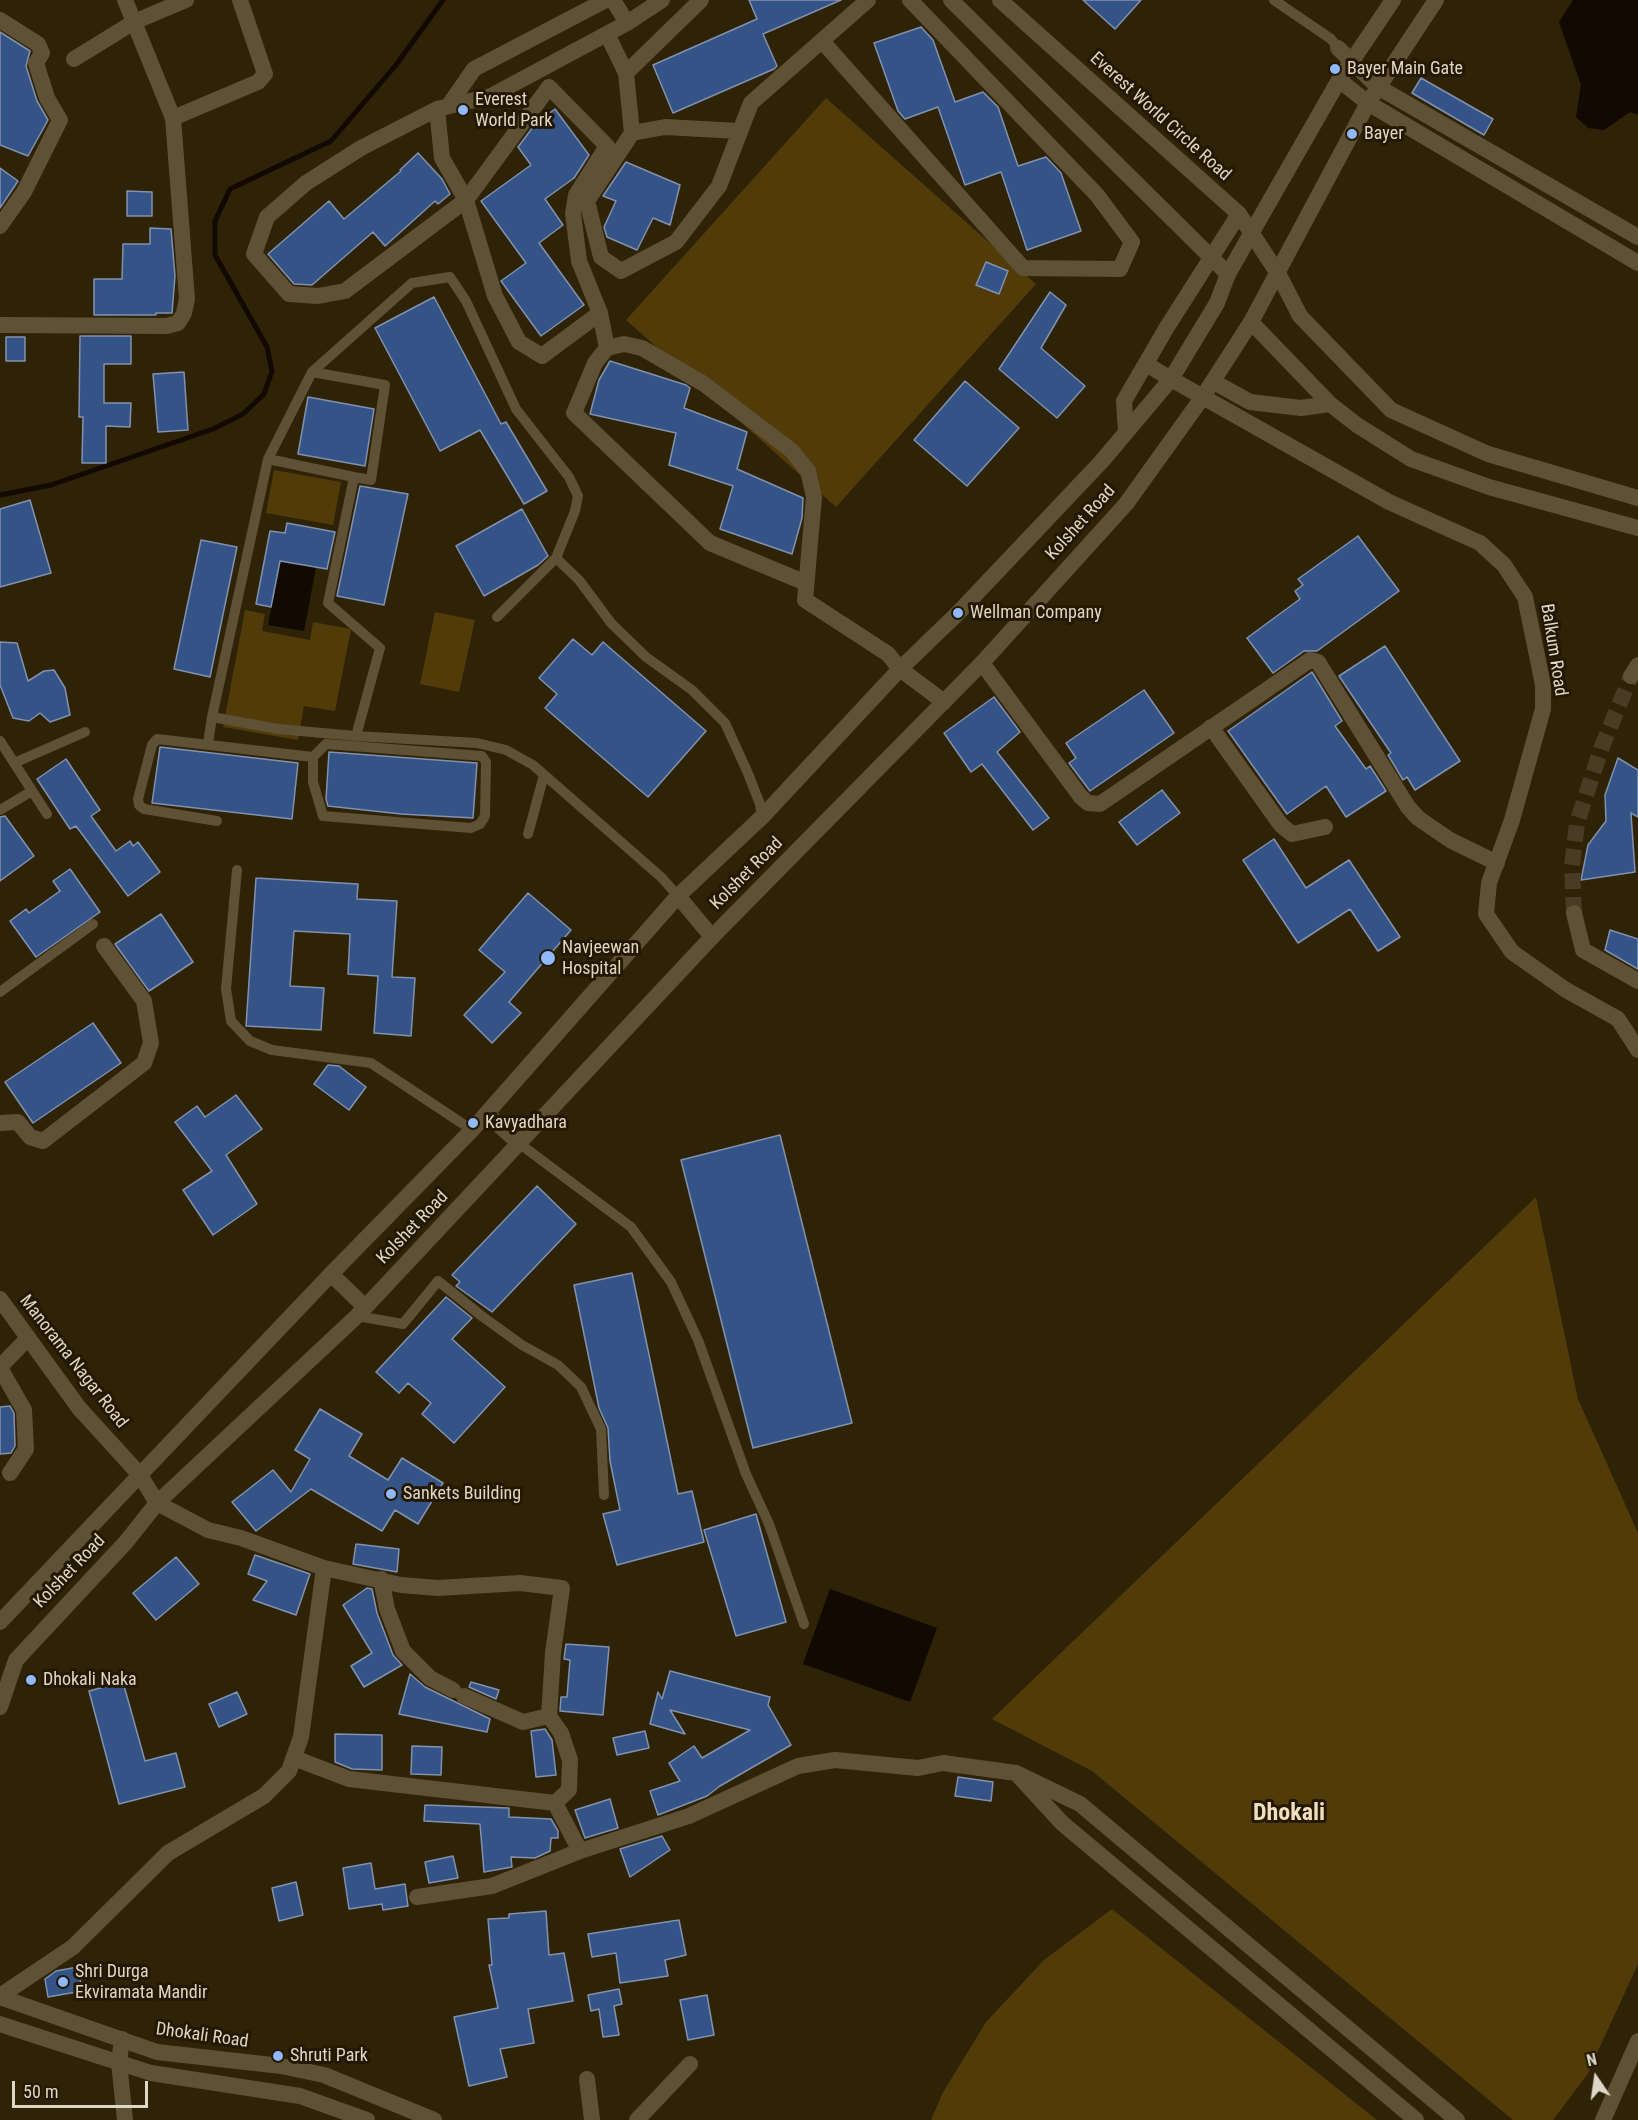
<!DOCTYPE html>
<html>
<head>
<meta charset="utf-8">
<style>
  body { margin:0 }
  #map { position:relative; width:1638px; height:2120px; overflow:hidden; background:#2e2207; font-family:"Roboto Condensed",sans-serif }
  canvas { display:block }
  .north { position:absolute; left:1566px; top:2048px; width:60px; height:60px; -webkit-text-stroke:4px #241900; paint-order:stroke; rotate:347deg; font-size:16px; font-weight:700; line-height:24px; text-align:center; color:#ded6c7 }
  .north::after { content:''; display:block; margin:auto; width:21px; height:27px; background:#ded6c7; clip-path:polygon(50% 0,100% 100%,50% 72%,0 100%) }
  .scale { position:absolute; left:12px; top:2081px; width:136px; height:27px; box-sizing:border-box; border:3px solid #ded6c7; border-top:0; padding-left:8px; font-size:18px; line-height:21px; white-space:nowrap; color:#ded6c7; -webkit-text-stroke:4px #241900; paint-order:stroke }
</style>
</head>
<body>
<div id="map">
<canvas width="1638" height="2120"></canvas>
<div class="north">N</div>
<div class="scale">50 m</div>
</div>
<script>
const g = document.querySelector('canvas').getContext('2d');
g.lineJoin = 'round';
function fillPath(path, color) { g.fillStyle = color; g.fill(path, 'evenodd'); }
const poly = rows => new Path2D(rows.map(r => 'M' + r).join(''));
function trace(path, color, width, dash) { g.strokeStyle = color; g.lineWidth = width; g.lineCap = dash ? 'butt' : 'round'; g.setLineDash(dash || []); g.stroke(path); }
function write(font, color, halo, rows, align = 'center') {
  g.font = font + ' "Roboto Condensed",sans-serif'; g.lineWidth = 6; g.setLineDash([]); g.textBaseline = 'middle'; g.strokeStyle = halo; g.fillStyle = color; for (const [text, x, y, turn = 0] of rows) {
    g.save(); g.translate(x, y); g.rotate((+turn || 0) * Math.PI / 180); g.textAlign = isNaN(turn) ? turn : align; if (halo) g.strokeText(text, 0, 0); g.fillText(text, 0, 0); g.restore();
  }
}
const green = poly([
  [826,98,1036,284,836,507,626,320],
  [274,470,341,482,333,525,266,513],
  [245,610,265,614,262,631,310,640,313,622,351,629,335,711,304,706,298,740,223,727],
  [435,612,475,620,459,692,420,684],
  [1536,1197,1578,1399,1638,1533,1638,1964,1587,2075,1553,2120,1513,2120,1092,1771,992,1719],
  [1112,1909,1377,2120,931,2120,942,2094,986,2022,1044,1960]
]);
const water = poly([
  [1573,0,1638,0,1638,115,1630,112,1604,130,1588,128,1576,117,1581,85,1559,22],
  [280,561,316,567,304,631,268,625],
  [830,1589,937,1628,910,1702,803,1664]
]);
const stream = poly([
  [0,495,51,485,213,429,243,414,264,394,272,371,267,347,215,255,215,221,230,189,331,141,396,65,443,0]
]);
const building = poly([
  [749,0,841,0,763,34,777,66,774,69,673,113,653,65,757,19,749,0],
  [1083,0,1141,0,1115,29,1083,0],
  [921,27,933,40,955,102,983,92,998,107,1018,166,1046,157,1061,173,1081,231,1027,250,1001,172,965,185,938,107,905,119,898,111,874,43,921,27],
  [0,32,30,51,26,66,37,101,48,120,28,156,0,145,0,32],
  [1421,78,1493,119,1484,135,1412,93,1421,78],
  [555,109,589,155,574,178,545,199,563,225,539,243,584,305,541,336,501,281,526,263,481,201,531,165,518,147,536,123,555,109],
  [418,153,442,179,450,194,438,204,435,201,385,246,373,232,312,285,294,284,268,254,329,201,344,219,401,171,400,170,418,153],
  [626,162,680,185,670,225,653,218,637,250,607,237,604,227,616,201,603,196,626,162],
  [0,168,18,181,0,208,0,168],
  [127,191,152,192,152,216,127,216,127,191],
  [150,228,171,229,175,276,172,313,156,313,156,315,94,315,94,279,122,279,123,244,150,244,150,228],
  [986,262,1008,271,999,294,976,285,986,262],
  [1050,292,1066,305,1041,348,1085,386,1057,418,999,369,1050,292],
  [434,297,501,424,506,422,547,491,524,504,480,430,440,451,375,328,434,297],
  [80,336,131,336,131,364,104,364,104,403,131,403,130,427,106,426,106,463,82,463,83,417,79,417,80,336],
  [6,337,25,337,25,361,6,361,6,337],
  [610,361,686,385,690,388,684,408,747,432,737,469,803,498,802,518,792,554,720,529,733,486,669,465,676,433,590,414,599,380,610,361],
  [184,372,188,430,158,432,153,374,184,372],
  [965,381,1019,428,967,486,914,440,965,381],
  [308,397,374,409,365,466,298,454,308,397],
  [360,486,408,494,384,605,337,596,360,486],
  [30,500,51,573,0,587,0,509,30,500],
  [522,509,548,556,538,565,484,596,456,546,522,509],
  [287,523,335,532,327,569,280,561,271,607,256,604,270,531,285,533,287,523],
  [1358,536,1399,591,1317,651,1304,651,1273,673,1247,638,1300,599,1295,591,1303,585,1298,579,1358,536],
  [201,540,237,547,210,677,174,669,201,540],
  [573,639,592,655,603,642,706,731,648,797,545,708,557,694,539,678,573,639],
  [0,642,17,643,28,681,44,671,54,670,65,688,70,715,50,722,40,713,29,721,13,718,0,685,0,642],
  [1385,646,1460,761,1415,790,1407,777,1403,780,1388,755,1391,753,1339,676,1385,646],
  [1312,672,1342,721,1335,726,1366,769,1370,766,1386,791,1346,817,1326,786,1287,814,1228,731,1312,672],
  [1144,690,1174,733,1090,791,1069,763,1076,758,1066,743,1144,690],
  [994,697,1020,732,997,752,1049,818,1033,830,982,764,971,772,944,733,994,697],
  [160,747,298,763,292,819,152,803,160,747],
  [329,752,477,763,473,818,401,814,328,806,326,799,329,752],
  [1618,758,1638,770,1638,817,1631,813,1635,872,1581,880,1588,845,1606,821,1605,795,1618,758],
  [66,759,100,810,91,816,116,851,130,841,133,846,138,842,160,872,128,896,76,826,70,829,37,779,66,759],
  [1162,790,1180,813,1137,845,1119,822,1162,790],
  [5,816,34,856,0,881,0,817,5,816],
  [1274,839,1306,888,1349,860,1400,937,1378,951,1350,909,1298,943,1243,860,1274,839],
  [70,869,100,912,36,957,10,921,26,909,29,913,60,891,53,881,70,869],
  [256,878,358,884,357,899,397,901,392,977,415,978,411,1036,374,1033,378,976,348,974,350,934,294,931,290,986,324,988,321,1030,246,1026,256,878],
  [528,893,571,930,509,1002,521,1013,492,1043,464,1015,505,972,479,950,528,893],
  [161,914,193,962,149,991,115,944,161,914],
  [1610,930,1638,939,1638,969,1605,950,1610,930],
  [93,1023,121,1063,33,1123,5,1082,93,1023],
  [328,1065,339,1066,366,1087,349,1110,314,1084,328,1065],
  [236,1095,262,1129,226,1155,257,1204,213,1235,183,1190,212,1171,175,1122,197,1106,205,1117,236,1095],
  [780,1135,852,1423,753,1448,681,1160,780,1135],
  [537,1186,576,1224,492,1312,456,1286,460,1282,452,1275,537,1186],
  [632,1273,678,1494,692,1491,704,1542,617,1565,603,1514,620,1510,610,1461,608,1428,599,1408,574,1285,632,1273],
  [446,1297,472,1318,452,1339,505,1387,454,1443,422,1414,431,1403,408,1383,399,1393,376,1372,446,1297],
  [10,1406,14,1413,15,1446,11,1453,0,1454,0,1407,10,1406],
  [320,1409,362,1434,349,1456,388,1480,402,1458,443,1483,418,1524,395,1510,382,1531,311,1489,256,1531,232,1502,273,1470,291,1492,310,1459,295,1450,320,1409],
  [756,1514,786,1622,736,1636,704,1530,756,1514],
  [356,1544,399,1549,397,1572,353,1564,356,1544],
  [255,1555,310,1574,296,1615,253,1600,267,1581,248,1574,255,1555],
  [176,1557,199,1584,156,1620,133,1593,176,1557],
  [367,1588,372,1589,377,1613,393,1655,402,1665,364,1687,351,1666,372,1653,343,1605,367,1588],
  [566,1644,609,1647,603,1715,560,1711,561,1697,567,1697,570,1660,564,1659,566,1644],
  [670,1671,770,1697,768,1705,791,1745,720,1786,707,1796,658,1815,650,1791,680,1781,669,1763,694,1746,702,1758,750,1730,670,1710,685,1734,650,1724,658,1692,662,1699,670,1671],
  [410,1674,425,1687,490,1719,487,1732,399,1714,410,1674],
  [123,1682,145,1761,176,1753,185,1787,119,1804,89,1691,123,1682],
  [471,1682,499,1690,496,1699,469,1687,471,1682],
  [237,1692,247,1714,219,1727,209,1704,237,1692],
  [545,1729,552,1740,556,1775,536,1777,531,1731,545,1729],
  [645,1731,649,1748,617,1755,613,1738,645,1731],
  [335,1734,382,1735,382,1770,352,1769,335,1762,335,1734],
  [412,1746,442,1747,441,1775,411,1774,412,1746],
  [958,1777,993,1782,991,1801,955,1796,958,1777],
  [610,1799,618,1828,585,1838,575,1810,610,1799],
  [425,1805,509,1808,509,1817,551,1819,558,1831,558,1838,551,1838,550,1851,535,1858,511,1857,512,1867,484,1872,480,1824,424,1821,425,1805],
  [662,1836,670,1850,630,1877,620,1849,662,1836],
  [453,1856,458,1878,429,1883,425,1862,453,1856],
  [371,1863,375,1889,405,1884,408,1906,383,1910,382,1904,349,1909,343,1868,371,1863],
  [296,1882,303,1915,279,1921,272,1888,296,1882],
  [546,1911,549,1955,564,1953,573,2001,528,2009,534,2043,500,2049,507,2077,469,2086,454,2017,498,2008,489,1965,492,1965,488,1919,509,1918,509,1914,546,1911],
  [679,1920,686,1955,665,1960,668,1976,620,1983,616,1953,592,1957,588,1934,679,1920],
  [78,1967,82,1991,48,1997,45,1979,56,1971,78,1967],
  [619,1989,622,2004,614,2006,619,2035,603,2037,599,2009,591,2011,588,1995,619,1989],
  [707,1995,714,2035,688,2040,680,2000,707,1995]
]);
const minorTunnel = poly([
  [1574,913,1572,866,1577,823,1601,749,1631,676]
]);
const service = poly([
  [1274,0,1331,39,1338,48],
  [312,372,385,385,371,480,354,477],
  [268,459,312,372,412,283,450,277,466,301,516,409,569,477,578,496,575,511,556,558,579,580,611,623,646,657,692,690,725,723,747,771,760,804,762,817],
  [497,617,556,558],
  [356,736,477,743,506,750,533,765,661,877,678,896],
  [0,741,47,814],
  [208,743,212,717,268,459,354,477,328,603,380,648,356,736,278,729,212,717],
  [14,763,85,732],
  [0,810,32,791],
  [217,821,144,809,139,805,138,799,152,745,157,739,313,757,313,782,323,816,471,828,480,824,485,816,486,762,482,756,326,744,313,757],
  [528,834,544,775],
  [237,870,226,989,231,1021,250,1041,272,1050,371,1063,472,1130],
  [0,992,93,924],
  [520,1144,631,1227,671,1282,698,1340,746,1474,769,1524,804,1624],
  [357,1316,403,1324,438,1281,483,1317,522,1345,558,1365,581,1387,601,1429,604,1495]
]);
const minor = poly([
  [125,0,173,118],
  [613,0,627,23],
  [951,0,1228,274],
  [1000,0,1239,214,1279,275,1300,316,1391,410,1488,454,1638,498],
  [0,20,38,44,42,53,36,63,47,98,60,120,24,192,0,226],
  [607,34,626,73,632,133],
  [822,41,1023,268,1120,269,1132,242,1097,195,910,0],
  [1338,48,1378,87,1638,237],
  [74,59,134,22,186,0],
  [626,73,701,0],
  [1339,80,1368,103,1638,263],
  [449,105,474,69,606,0],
  [437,109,361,148,306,183,267,217,254,254,289,294,318,296,345,291,466,200,549,87,607,146,576,195,573,213,579,261,600,313,607,348],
  [738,131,665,127,632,133,587,201,601,257,621,271,676,242,719,186,751,103,868,0],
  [600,313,542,356,519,342,495,296,466,200,442,158,437,109,491,96,627,23,662,0],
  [1251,322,1330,404,1357,425,1411,459,1489,487,1638,528],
  [0,325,167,326,178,323,184,313,187,299,173,118,258,82,265,74,240,0],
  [1146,364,1171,379],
  [1214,382,1250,402,1301,408,1330,404],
  [1126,432,1124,401,1167,327,1239,214],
  [806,583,710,543,574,413,595,363,607,348,624,344,642,348,704,384,792,451,808,471,814,497,805,600,888,654,900,669,944,702],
  [982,663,1081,797,1088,803,1100,804,1310,660,1318,662,1408,807,1418,818,1450,840,1497,863],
  [1631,676,1638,665],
  [1211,727,1281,825,1292,834,1325,827],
  [678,896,712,937],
  [1574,913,1583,950,1638,981],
  [487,1114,520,1144],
  [0,1123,18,1122,30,1137,43,1141,144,1063,151,1043,144,1001,104,946],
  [0,1367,28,1338],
  [0,1368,24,1410,26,1449,10,1473],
  [157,1503,208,1530,241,1538,324,1568,401,1585,438,1588,520,1583,562,1588,553,1653,549,1716],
  [381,1579,387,1609,403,1651,430,1678,453,1690],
  [464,1696,523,1722,549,1716],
  [549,1716,561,1733,570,1760,569,1790,555,1803],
  [294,1758,349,1779,555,1803,580,1851,689,1816,798,1766,835,1760,918,1768,943,1763,1016,1773],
  [417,1897,492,1886,580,1851],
  [0,1996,73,1947,168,1853,264,1796,289,1771,301,1737,324,1568],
  [122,2039,119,2062,125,2120],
  [587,2079,592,2120],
  [637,2120,690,2064],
  [1416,2120,1062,1823,1016,1773,1080,1804,1457,2120],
  [1603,2120,1638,2041]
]);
const tertiary = poly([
  [1171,379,1389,502,1480,543,1504,565,1525,597,1543,685,1543,709,1512,820,1489,883,1486,914,1512,952,1566,990,1618,1019,1638,1050],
  [331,1274,365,1307],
  [0,1299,79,1408,140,1475,157,1503],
  [0,1622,331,1274,472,1130,678,896,762,817,900,669,958,613,1102,461,1171,379,1217,303,1228,274,1339,80,1393,0],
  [0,1707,16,1660,126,1542,157,1503,357,1316,712,937,982,663,1126,504,1202,398,1251,322,1368,103,1436,0],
  [0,1997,157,2052,281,2066,324,2075,434,2120],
  [0,2024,151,2073,300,2096,367,2120]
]);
const markers = [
  [1335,69,6,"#8fb8fd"],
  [463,110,6,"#8fb8fd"],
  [1352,134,6,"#8fb8fd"],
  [958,613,6,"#8fb8fd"],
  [548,958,8,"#8fb8fd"],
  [473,1123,6,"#8fb8fd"],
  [391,1494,6,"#8fb8fd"],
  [31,1680,6,"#8fb8fd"],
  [63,1982,6,"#8fb8fd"],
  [278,2056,6,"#8fb8fd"]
];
const poiNames = [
  ["Bayer Main Gate",1347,69],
  ["Everest",475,100],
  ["World Park",475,121],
  ["Bayer",1364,134],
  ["Wellman Company",970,613],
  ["Navjeewan",562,948],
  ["Hospital",562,969],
  ["Kavyadhara",485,1123],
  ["Sankets Building",403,1494],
  ["Dhokali Naka",43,1680],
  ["Shri Durga",75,1972],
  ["Ekviramata Mandir",75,1993],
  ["Shruti Park",290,2056]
];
const streetNames = [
  ["Everest World Circle Road",1160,117,42],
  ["Kolshet Road",1081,523,-48],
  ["Balkum Road",1553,650,81],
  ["Kolshet Road",747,874,-45],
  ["Kolshet Road",413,1228,-46],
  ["Manorama Nagar Road",73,1362,52],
  ["Kolshet Road",70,1572,-46],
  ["Dhokali Road",202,2036,8]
];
const districtNames = [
  ["Dhokali",1289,1814]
];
fillPath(green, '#513c09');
fillPath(water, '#120900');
trace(stream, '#120900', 5);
fillPath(building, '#345386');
trace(building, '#8292ae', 1.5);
trace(minorTunnel, '#483d24', 16, [16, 8]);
trace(service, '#5f5136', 10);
trace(minor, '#5f5136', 16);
trace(tertiary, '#5f5136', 16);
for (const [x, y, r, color] of markers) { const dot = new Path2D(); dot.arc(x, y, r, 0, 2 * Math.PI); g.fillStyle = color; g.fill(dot); trace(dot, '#241900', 2); }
write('18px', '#ded6c7', '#241900', poiNames, 'left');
write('18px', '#ded6c7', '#241900', streetNames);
write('bold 24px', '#efdfbf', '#241900', districtNames);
</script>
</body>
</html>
